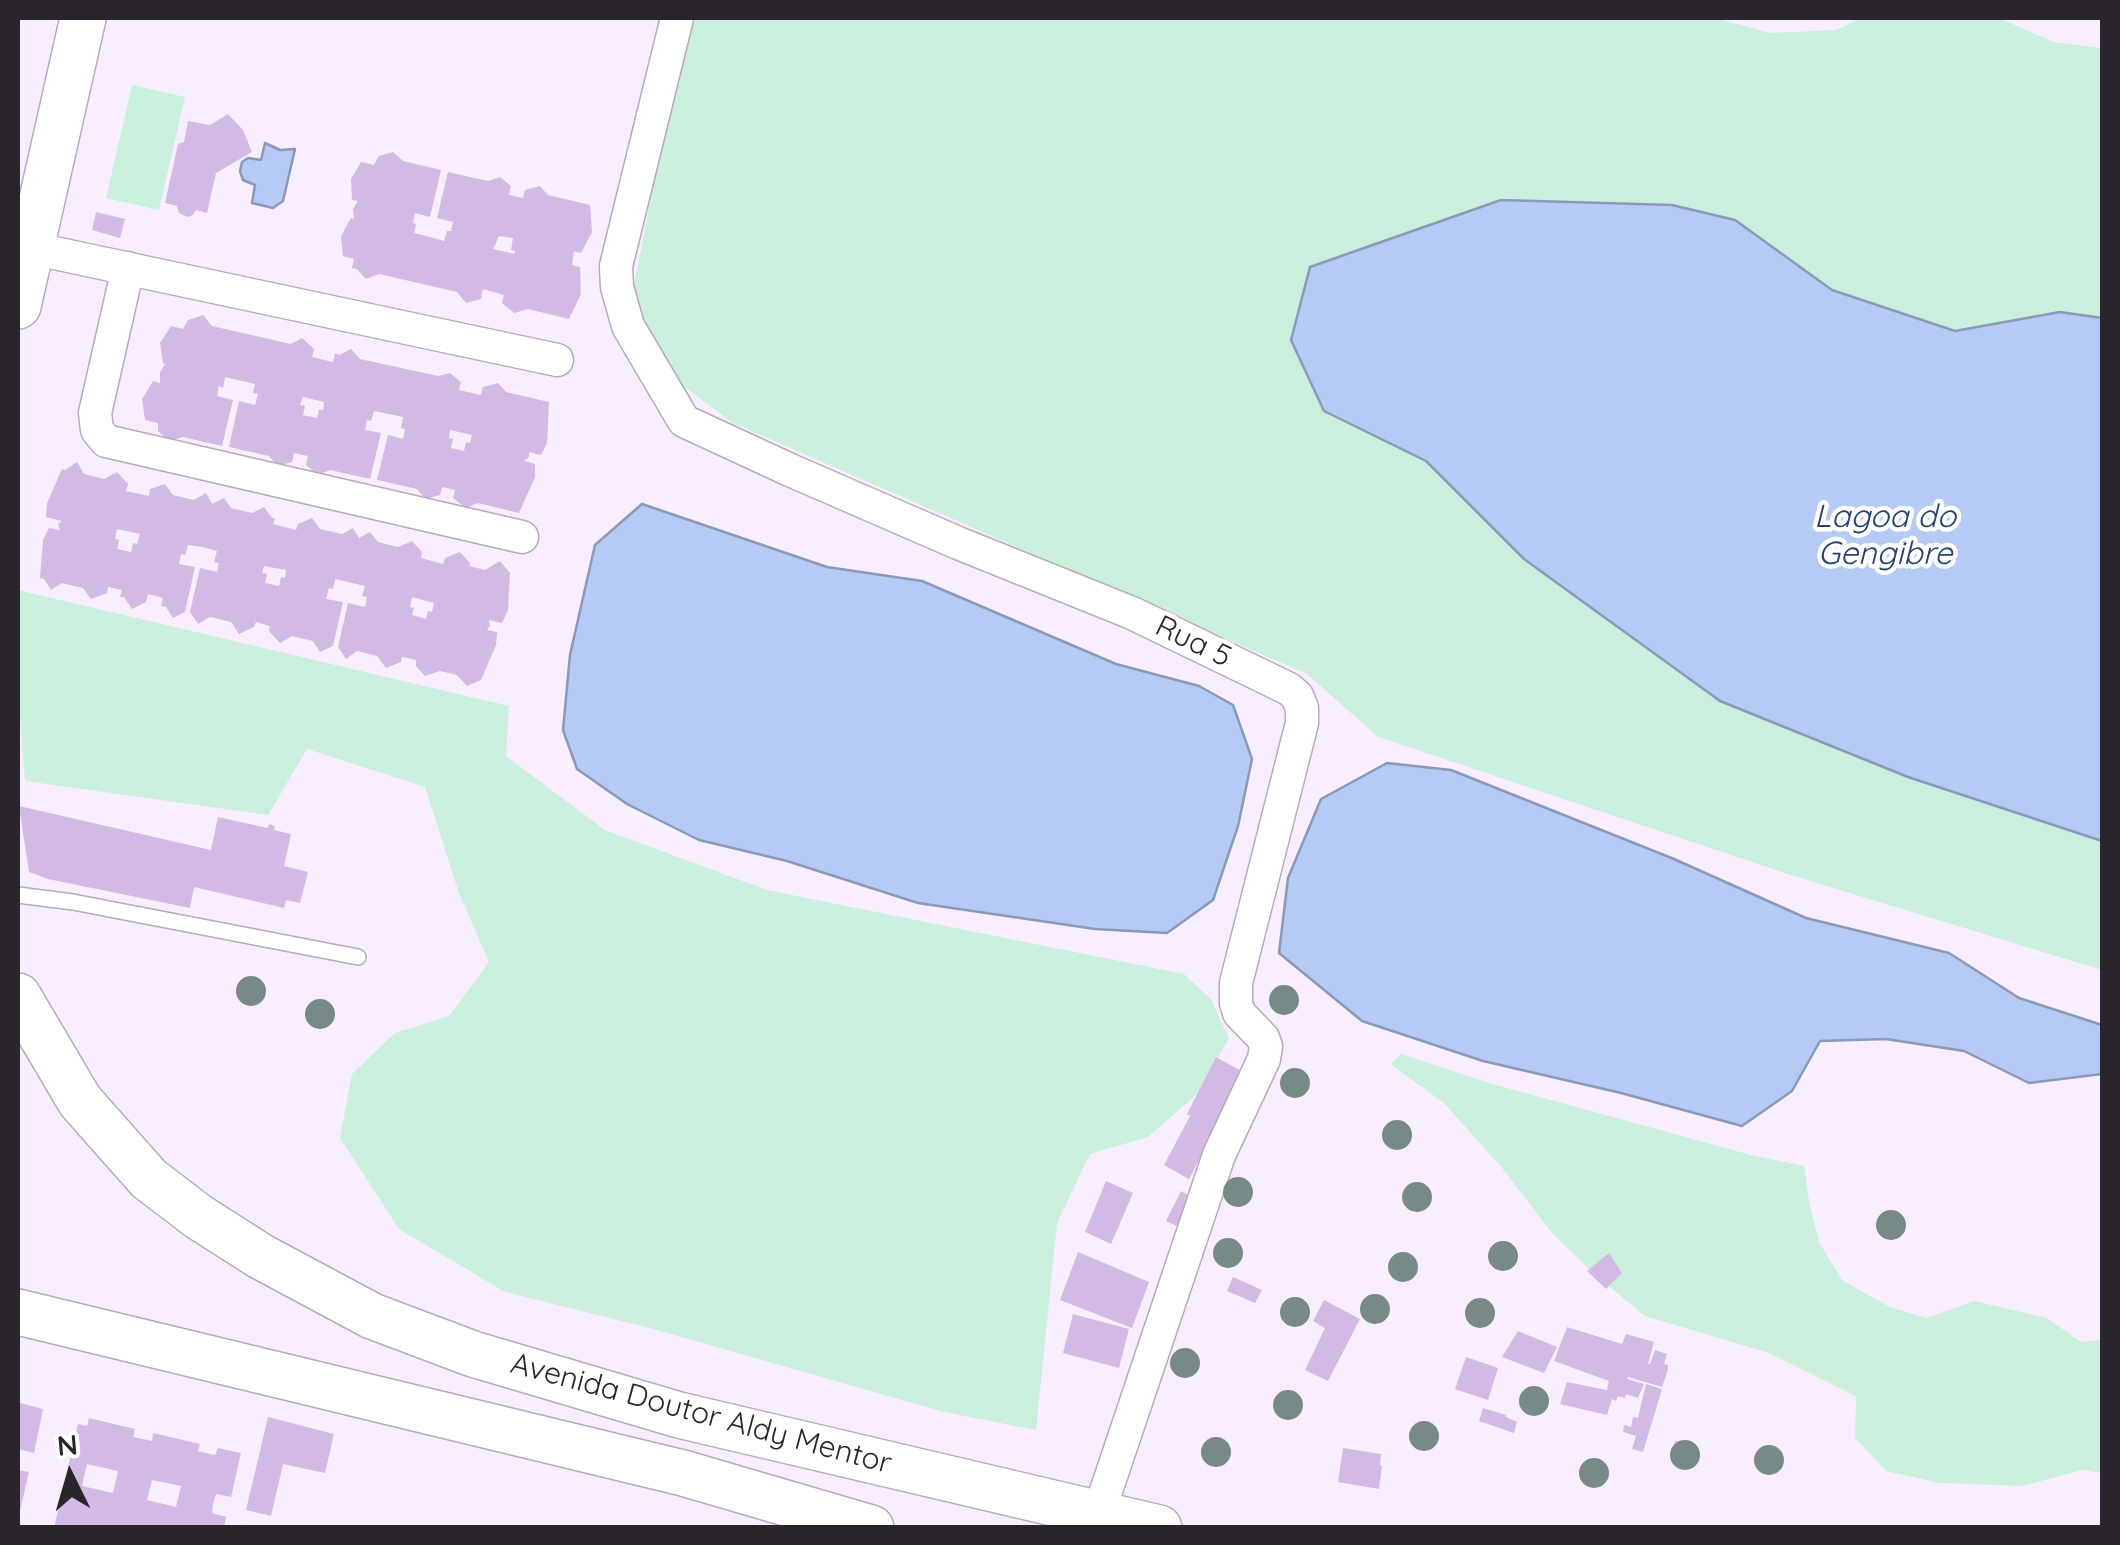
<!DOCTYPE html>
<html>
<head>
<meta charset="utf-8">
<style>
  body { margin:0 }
  #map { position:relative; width:2120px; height:1545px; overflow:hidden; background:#f8eeff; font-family:Quicksand,sans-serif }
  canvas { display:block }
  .frame { position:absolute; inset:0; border:20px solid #2a252d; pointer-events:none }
  .north { position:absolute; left:20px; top:1425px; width:100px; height:100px; -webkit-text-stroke:8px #fff; paint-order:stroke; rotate:355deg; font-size:28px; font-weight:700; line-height:40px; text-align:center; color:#2a252d }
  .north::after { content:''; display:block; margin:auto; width:35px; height:45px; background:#2a252d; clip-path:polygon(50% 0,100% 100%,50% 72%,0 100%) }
</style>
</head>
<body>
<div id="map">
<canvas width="2120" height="1545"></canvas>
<div class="frame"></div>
<div class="north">N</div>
</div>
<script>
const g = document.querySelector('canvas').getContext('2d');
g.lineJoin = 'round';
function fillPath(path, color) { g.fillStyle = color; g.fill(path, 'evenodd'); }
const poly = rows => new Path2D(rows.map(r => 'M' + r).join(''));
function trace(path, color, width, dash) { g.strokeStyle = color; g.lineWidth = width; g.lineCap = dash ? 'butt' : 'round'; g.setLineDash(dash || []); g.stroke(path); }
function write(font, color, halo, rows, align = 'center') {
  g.font = font + ' Quicksand,sans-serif'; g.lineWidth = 9; g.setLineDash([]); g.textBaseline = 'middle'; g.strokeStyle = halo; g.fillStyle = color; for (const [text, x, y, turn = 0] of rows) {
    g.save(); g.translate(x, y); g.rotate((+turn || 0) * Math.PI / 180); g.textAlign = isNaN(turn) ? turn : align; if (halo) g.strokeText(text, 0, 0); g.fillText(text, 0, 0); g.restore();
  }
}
const green = poly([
  [691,18,1715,18,1770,33,1836,30,1861,18,1999,18,2053,42,2102,48,2102,318,2060,312,1955,331,1832,290,1735,220,1672,205,1324,411,1426,461,1524,559,1908,777,2102,841,2102,970,1794,876,1378,737,1307,674,731,422,677,381,632,296,660,151],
  [132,85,185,97,159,210,106,198],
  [18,590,509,706,506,756,605,830,767,890,1184,974,1211,999,1229,1038,1197,1094,1148,1137,1090,1154,1057,1223,1036,1430,944,1412,657,1330,505,1292,399,1229,340,1138,352,1074,395,1033,449,1016,489,962,459,893,425,787,307,749,268,815,25,781,18,688],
  [1401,1054,1489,1083,1751,1155,1804,1166,1810,1207,1819,1242,1842,1280,1890,1307,1926,1318,1974,1301,2047,1318,2081,1342,2102,1340,2102,1473,2082,1470,2022,1486,1940,1483,1886,1471,1855,1438,1856,1396,1769,1353,1645,1316,1592,1272,1552,1233,1502,1168,1444,1103,1390,1064]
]);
const water = poly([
  [265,143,280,150,295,149,283,201,273,208,252,203,255,185,243,180,240,171,242,162,248,158,261,160,265,143],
  [1501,200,1672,205,1735,220,1832,290,1955,331,2060,312,2102,318,2102,841,1908,777,1720,701,1524,559,1426,461,1324,411,1291,340,1310,267,1501,200],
  [642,504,827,567,922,581,1116,664,1199,686,1233,705,1252,759,1238,826,1213,900,1167,933,1095,929,918,903,787,861,699,840,627,804,577,769,563,730,570,655,595,545,642,504],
  [1387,763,1451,770,1674,859,1806,918,1949,953,2019,998,2102,1025,2102,1074,2029,1083,1964,1051,1886,1039,1820,1041,1792,1091,1742,1126,1621,1093,1483,1061,1362,1021,1279,953,1288,878,1321,799,1387,763]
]);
const building = poly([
  [228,114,243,130,252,152,216,173,207,213,196,210,193,215,187,217,179,213,177,206,165,203,178,144,184,142,188,121,210,125],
  [393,152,403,161,441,170,430,217,415,213,413,223,416,224,414,233,430,237,444,241,447,231,451,231,453,222,437,218,448,172,488,181,500,177,511,186,509,195,523,198,525,190,540,186,548,195,590,205,592,232,581,253,574,251,572,265,580,267,581,294,569,319,528,309,514,313,502,303,504,295,483,289,481,299,466,303,457,292,379,274,366,279,357,269,352,268,354,259,343,256,341,236,351,218,354,219,353,209,358,201,352,200,351,179,361,162,374,165,379,156],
  [499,236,513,238,511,250,515,251,515,254,493,249],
  [96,212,125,219,120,238,92,230],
  [203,315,212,326,291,344,302,338,314,349,312,357,333,362,335,353,339,355,351,349,360,359,438,376,450,373,461,382,459,390,481,395,483,387,498,383,506,392,549,402,547,443,541,455,529,452,529,457,524,461,535,464,535,477,519,513,478,503,466,508,453,498,455,490,442,487,440,495,425,499,417,489,377,480,388,435,403,439,405,429,401,428,403,417,374,411,371,421,367,420,365,430,381,433,370,479,330,470,318,475,306,465,308,456,294,453,292,462,277,466,269,456,229,447,239,401,255,405,258,394,253,393,255,384,225,377,223,388,219,386,217,396,233,400,222,446,183,437,169,441,158,431,158,423,145,420,142,399,153,381,160,383,160,373,165,364,163,363,160,343,171,326,183,329,188,320],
  [303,397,324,402,323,410,319,409,317,418,303,415,305,406,300,405],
  [450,430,472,435,470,443,466,442,464,451,451,448,453,439,449,438],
  [77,462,84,474,104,479,117,472,128,484,126,491,149,496,150,489,165,484,173,495,194,500,206,493,212,504,224,498,231,508,252,513,264,507,272,518,275,518,273,524,296,530,298,524,312,518,320,529,342,534,353,528,359,538,370,532,378,542,398,547,412,541,422,552,421,558,443,564,445,558,460,552,470,563,469,566,485,570,500,561,510,573,508,610,502,623,489,620,490,626,487,630,497,632,496,645,481,680,467,686,457,675,440,671,425,676,416,666,416,660,402,657,401,662,386,668,377,656,357,651,346,659,338,647,348,603,365,607,367,597,362,596,365,586,335,579,333,589,329,588,326,599,343,602,333,646,320,652,313,641,292,636,280,643,269,631,270,626,256,622,254,627,239,634,231,622,210,617,198,624,190,612,200,568,217,572,219,563,214,562,217,551,202,547,188,545,185,555,181,554,179,564,195,567,185,612,173,618,166,607,161,606,163,598,148,594,146,602,132,609,124,597,120,597,122,590,108,587,107,593,91,599,83,588,62,583,51,590,44,579,40,578,43,540,49,528,60,530,58,524,62,521,46,517,47,503,62,469,65,470],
  [117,529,140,534,137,544,133,543,131,552,117,549,119,540,115,539],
  [264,566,286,570,285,578,281,577,279,586,265,583,267,574,262,573],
  [412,597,434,603,432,612,428,611,426,619,412,615,414,608,410,607],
  [19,806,211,850,218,817,268,828,269,824,275,826,274,830,291,834,284,866,308,872,300,903,286,900,284,908,194,887,190,908,48,879,29,872],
  [1216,1057,1245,1073,1189,1179,1164,1165,1190,1116,1187,1114],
  [1106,1181,1133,1193,1111,1244,1085,1232],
  [1181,1191,1195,1199,1181,1228,1166,1221],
  [1078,1252,1149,1282,1132,1328,1060,1300],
  [1609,1253,1622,1273,1606,1289,1587,1271],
  [1233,1277,1262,1290,1255,1303,1227,1291],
  [1324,1300,1360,1319,1328,1381,1305,1370,1325,1328,1313,1321],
  [1073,1314,1129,1329,1119,1368,1063,1353],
  [1567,1327,1622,1344,1626,1334,1654,1342,1648,1364,1650,1364,1655,1350,1667,1354,1664,1364,1668,1365,1668,1370,1662,1387,1628,1377,1627,1379,1644,1384,1638,1398,1626,1394,1625,1398,1618,1396,1616,1401,1612,1399,1607,1415,1560,1404,1567,1382,1607,1390,1609,1381,1554,1361],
  [1518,1331,1557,1347,1544,1373,1502,1357],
  [1466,1357,1498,1368,1488,1400,1455,1389],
  [1646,1384,1662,1389,1643,1452,1632,1449,1636,1436,1623,1432,1624,1425,1631,1427,1633,1417,1638,1418],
  [20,1403,43,1409,34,1453,18,1449,18,1411],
  [1483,1408,1506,1415,1506,1417,1517,1422,1514,1433,1479,1421],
  [268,1417,334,1434,325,1473,283,1464,271,1516,246,1510],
  [89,1418,135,1429,133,1437,143,1439,152,1441,153,1433,200,1444,198,1451,206,1453,215,1455,218,1448,241,1453,231,1497,216,1494,213,1504,212,1513,226,1517,224,1528,54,1528,78,1424,87,1426],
  [87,1464,118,1471,113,1493,82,1486],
  [152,1480,181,1486,176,1507,147,1500],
  [1675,1441,1696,1444,1694,1462,1673,1459],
  [1343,1448,1381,1454,1380,1465,1382,1466,1379,1489,1338,1482],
  [18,1470,29,1472,19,1515,18,1515]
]);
const lane = poly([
  [18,895,73,902,358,957]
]);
const street = poly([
  [677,18,616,266,617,287,628,326,684,421,790,470,958,543,1132,613,1289,689,1297,696,1302,708,1302,723,1236,983,1236,1003,1239,1013,1263,1038,1266,1046,1264,1059,1219,1155,1099,1512],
  [31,248,557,360],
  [128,268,95,413,97,430,106,441,522,537]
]);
const secondary = poly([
  [18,306,83,18],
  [18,996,80,1101,149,1179,199,1217,260,1256,372,1316,473,1354,679,1415,1159,1528],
  [18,1312,683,1473,871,1528]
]);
const trees = [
  [251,991],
  [1284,1000],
  [320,1014],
  [1295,1083],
  [1397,1135],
  [1238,1192],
  [1417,1197],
  [1891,1225],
  [1228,1253],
  [1503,1256],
  [1403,1267],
  [1375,1309],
  [1295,1312],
  [1480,1313],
  [1185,1363],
  [1534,1401],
  [1288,1405],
  [1424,1436],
  [1216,1452],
  [1685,1455],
  [1769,1460],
  [1594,1473]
];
const streetNames = [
  ["Rua 5",1193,642,26],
  ["Avenida Doutor Aldy Mentor",701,1414,15]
];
const waterNames = [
  ["Lagoa do",1885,517],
  ["Gengibre",1885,554]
];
fillPath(green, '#cbefdd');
fillPath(water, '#b5caf4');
trace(water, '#8b98b8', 2.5);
fillPath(building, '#d2bae4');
trace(lane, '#b6abbe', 18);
trace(street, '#b6abbe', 35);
trace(secondary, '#b6abbe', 48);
trace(lane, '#fff', 15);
trace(street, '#fff', 32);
trace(secondary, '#fff', 45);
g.fillStyle = '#778a88';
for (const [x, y] of trees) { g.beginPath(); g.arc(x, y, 15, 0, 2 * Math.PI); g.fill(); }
write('30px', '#2a252d', '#fff', streetNames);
write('italic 32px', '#294075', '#fff', waterNames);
</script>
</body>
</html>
